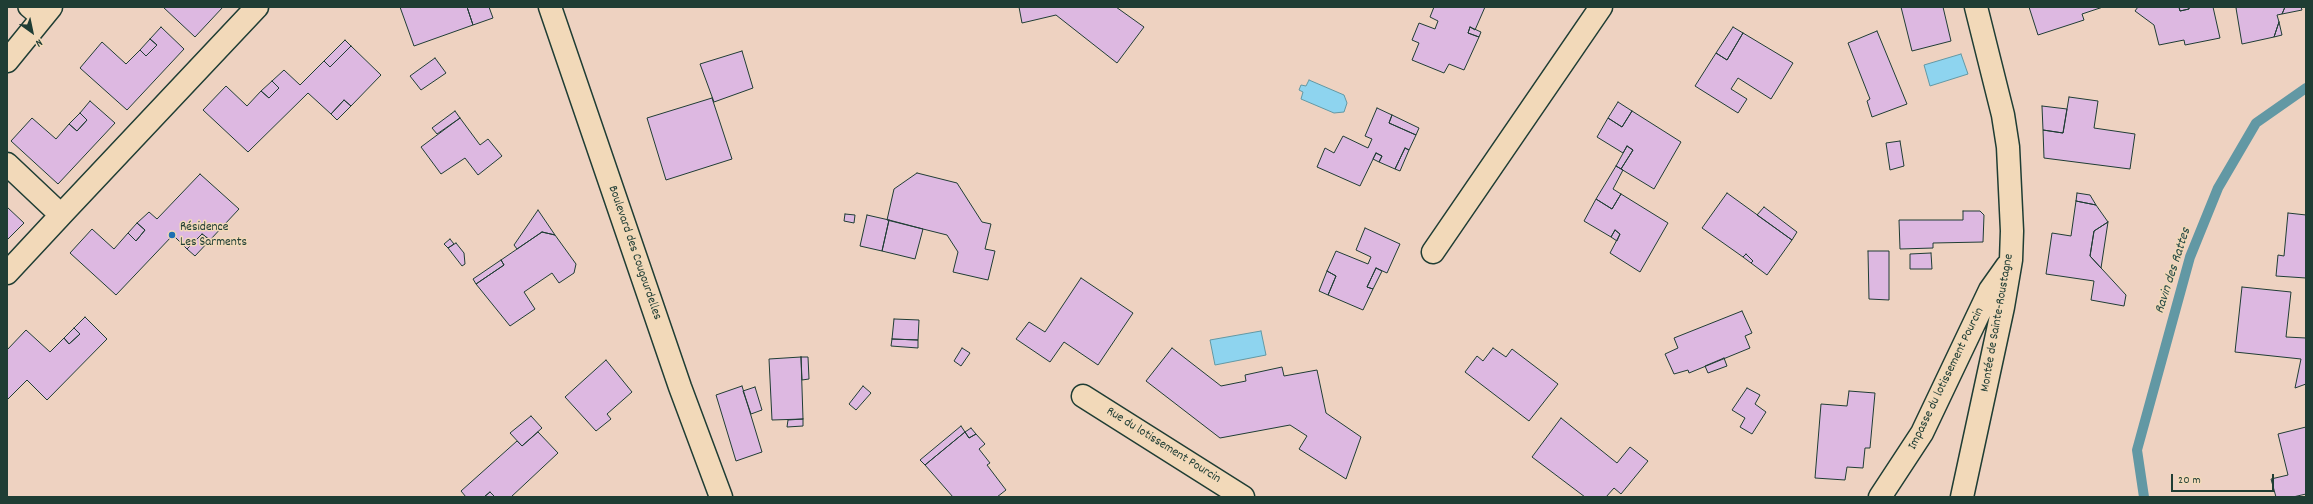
<!DOCTYPE html>
<html>
<head>
<meta charset="utf-8">
<style>
  body { margin:0 }
  #map { position:relative; width:2313px; height:504px; overflow:hidden; background:#eed2c1; font-family:Dekko,sans-serif }
  canvas { display:block }
  .frame { position:absolute; inset:0; border:8px solid #1f3d34; pointer-events:none }
  .north { position:absolute; left:12px; top:12px; width:40px; height:40px; -webkit-text-stroke:3px #f2d9b9; paint-order:stroke; rotate:147deg; font-size:11px; font-weight:700; line-height:16px; text-align:center; color:#1f3d34 }
  .north::after { content:''; display:block; margin:auto; width:14px; height:18px; background:#1f3d34; clip-path:polygon(50% 0,100% 100%,50% 72%,0 100%) }
  .scale { position:absolute; left:2171px; top:474px; width:103px; height:18px; box-sizing:border-box; border:2px solid #1f3d34; border-top:0; padding-left:5px; font-size:12px; line-height:14px; white-space:nowrap; color:#1f3d34; -webkit-text-stroke:3px #f2d9b9; paint-order:stroke }
</style>
</head>
<body>
<div id="map">
<canvas width="2313" height="504"></canvas>
<div class="frame"></div>
<div class="north">N</div>
<div class="scale">20 m</div>
</div>
<script>
const g = document.querySelector('canvas').getContext('2d');
g.lineJoin = 'round';
function fillPath(path, color) { g.fillStyle = color; g.fill(path, 'evenodd'); }
const poly = rows => new Path2D(rows.map(r => 'M' + r).join(''));
function trace(path, color, width, dash) { g.strokeStyle = color; g.lineWidth = width; g.lineCap = dash ? 'butt' : 'round'; g.setLineDash(dash || []); g.stroke(path); }
function write(font, color, halo, rows, align = 'center') {
  g.font = font + ' Dekko,sans-serif'; g.lineWidth = 3; g.setLineDash([]); g.textBaseline = 'middle'; g.strokeStyle = halo; g.fillStyle = color; for (const [text, x, y, turn = 0] of rows) {
    g.save(); g.translate(x, y); g.rotate((+turn || 0) * Math.PI / 180); g.textAlign = isNaN(turn) ? turn : align; if (halo) g.strokeText(text, 0, 0); g.fillText(text, 0, 0); g.restore();
  }
}
const water = poly([
  [1961,54,1968,74,1930,86,1924,65,1961,54],
  [1309,80,1344,95,1347,103,1344,112,1334,113,1301,99,1303,92,1299,90,1301,85,1306,86,1309,80],
  [1261,331,1266,355,1215,365,1210,340,1261,331]
]);
const stream = poly([
  [2144,497,2137,450,2190,257,2218,188,2256,123,2306,88]
]);
const building = poly([
  [163,7,223,7,195,37,163,7],
  [400,7,467,7,473,25,414,46,400,7],
  [467,7,489,7,493,18,473,25,467,7],
  [1019,7,1116,7,1144,27,1117,63,1056,15,1022,23,1019,7],
  [1434,7,1485,7,1475,30,1470,27,1468,33,1479,37,1464,70,1449,64,1444,73,1412,60,1419,43,1412,40,1419,23,1435,29,1438,21,1430,17,1434,7],
  [1901,7,1943,7,1951,41,1912,51,1901,7],
  [2029,7,2103,7,2082,14,2084,20,2038,35,2029,7],
  [2138,7,2179,7,2180,11,2189,9,2189,7,2213,7,2220,38,2185,45,2184,40,2159,45,2154,25,2135,11,2138,7],
  [2179,7,2189,7,2189,9,2180,11,2179,7],
  [2239,7,2285,7,2282,14,2277,15,2279,22,2274,37,2242,44,2236,8,2239,7],
  [2285,7,2301,7,2302,10,2282,14,2285,7],
  [2279,22,2282,35,2274,37,2279,22],
  [161,27,184,49,127,110,80,68,102,42,126,64,140,50,146,56,157,45,150,39,161,27],
  [1470,27,1481,32,1479,37,1468,33,1470,27],
  [1733,27,1743,33,1727,60,1716,53,1733,27],
  [1877,31,1907,104,1872,117,1867,101,1870,99,1848,43,1877,31],
  [1743,33,1793,63,1771,99,1738,78,1731,89,1747,99,1738,113,1695,86,1716,53,1727,60,1743,33],
  [150,39,157,45,146,56,140,50,150,39],
  [345,40,351,46,330,67,324,61,345,40],
  [351,46,381,75,351,106,344,100,331,114,308,93,248,152,203,110,226,86,247,106,261,91,269,98,279,88,272,81,284,70,300,85,324,61,330,67,351,46],
  [742,51,753,88,714,102,700,64,742,51],
  [435,58,446,73,421,90,410,76,435,58],
  [272,81,279,88,269,98,261,91,272,81],
  [2069,97,2098,101,2094,128,2135,134,2130,169,2044,158,2043,130,2063,133,2069,97],
  [712,98,732,159,666,180,647,118,712,98],
  [344,100,351,106,337,120,331,114,344,100],
  [90,101,115,123,58,184,11,141,32,118,56,139,69,124,77,131,87,120,80,113,90,101],
  [1618,102,1632,111,1622,127,1608,118,1618,102],
  [2042,106,2067,109,2063,133,2043,130,2042,106],
  [1377,108,1392,115,1389,123,1416,135,1409,150,1405,148,1395,169,1379,162,1382,156,1376,153,1360,186,1317,167,1325,148,1334,153,1343,136,1368,148,1372,139,1365,136,1377,108],
  [455,111,460,118,437,134,432,128,455,111],
  [1632,111,1681,142,1654,189,1621,169,1633,150,1627,146,1623,153,1597,137,1608,118,1622,127,1632,111],
  [80,113,87,120,77,131,69,124,80,113],
  [1392,115,1419,128,1416,135,1389,123,1392,115],
  [460,118,480,145,488,139,502,156,478,175,465,158,441,174,421,147,460,118],
  [1900,141,1904,166,1890,170,1886,143,1900,141],
  [1627,146,1633,150,1621,169,1616,166,1627,146],
  [1405,148,1409,150,1400,171,1395,169,1405,148],
  [1376,153,1382,156,1379,162,1373,159,1376,153],
  [1616,166,1623,170,1613,189,1621,194,1612,209,1596,199,1616,166],
  [917,173,957,183,982,222,991,224,985,249,995,251,988,280,953,272,958,252,947,235,887,220,894,189,917,173],
  [200,174,239,209,210,240,202,234,187,249,173,235,116,295,70,253,92,229,114,249,128,233,136,241,145,230,137,223,149,212,157,219,200,174],
  [1727,193,1792,240,1767,275,1751,263,1753,261,1746,254,1743,257,1702,228,1727,193],
  [2077,193,2090,195,2096,205,2076,201,2077,193],
  [1621,194,1668,223,1640,272,1610,253,1620,234,1615,230,1611,237,1584,221,1596,199,1612,209,1621,194],
  [2076,201,2096,205,2108,222,2094,231,2090,256,2126,295,2124,306,2091,300,2094,281,2046,274,2052,233,2071,236,2076,201],
  [7,207,24,223,7,240,7,207],
  [1764,207,1797,232,1792,240,1757,215,1764,207],
  [538,210,555,235,542,232,517,249,514,245,538,210],
  [1963,211,1980,211,1984,215,1983,242,1933,243,1933,248,1900,249,1899,220,1963,220,1963,211],
  [2288,213,2306,215,2306,278,2276,276,2278,255,2284,256,2288,213],
  [845,214,855,215,854,223,844,221,845,214],
  [867,215,889,220,882,251,860,246,867,215],
  [889,220,923,229,915,259,882,251,889,220],
  [2108,222,2101,268,2090,256,2094,231,2108,222],
  [137,223,145,230,136,241,128,233,137,223],
  [1365,228,1400,244,1387,273,1376,268,1367,287,1373,289,1363,310,1328,295,1336,276,1327,271,1336,251,1368,264,1371,257,1356,250,1365,228],
  [1615,230,1620,234,1617,241,1611,237,1615,230],
  [542,232,555,235,576,264,574,273,559,283,552,273,524,292,535,309,510,326,476,284,504,265,501,260,542,232],
  [202,234,210,240,195,256,187,249,202,234],
  [450,239,454,244,448,248,444,244,450,239],
  [456,243,464,253,465,264,462,266,448,248,456,243],
  [1868,251,1889,251,1889,300,1869,299,1868,251],
  [1931,253,1932,269,1910,269,1910,254,1931,253],
  [1746,254,1753,261,1751,263,1743,257,1746,254],
  [501,260,504,265,476,284,473,279,501,260],
  [1376,268,1382,271,1373,289,1367,287,1376,268],
  [1327,271,1336,276,1328,295,1319,291,1327,271],
  [1081,278,1133,313,1098,365,1064,342,1050,362,1016,339,1029,322,1045,332,1081,278],
  [2242,287,2291,292,2286,337,2306,338,2306,384,2295,388,2301,359,2235,352,2242,287],
  [1742,311,1752,333,1745,336,1750,348,1689,373,1688,370,1674,374,1665,354,1678,348,1674,338,1742,311],
  [85,317,107,339,47,400,27,380,7,400,7,350,26,330,50,352,64,338,69,344,80,334,74,328,85,317],
  [894,319,919,320,918,340,892,339,894,319],
  [74,328,80,334,69,344,64,338,74,328],
  [892,339,918,340,918,348,891,346,892,339],
  [962,348,970,353,961,366,954,361,962,348],
  [1172,348,1221,386,1246,381,1245,375,1282,367,1284,376,1317,370,1326,413,1361,437,1346,479,1299,449,1307,436,1290,425,1220,438,1146,381,1172,348],
  [1493,348,1506,357,1512,349,1558,384,1529,421,1465,372,1477,356,1483,361,1493,348],
  [801,357,803,419,772,420,769,359,801,357],
  [801,357,808,357,809,379,802,380,801,357],
  [1724,358,1727,366,1708,373,1705,366,1724,358],
  [606,360,632,392,607,414,611,419,596,431,565,397,606,360],
  [742,386,762,452,736,461,716,395,742,386],
  [863,386,871,393,856,410,849,404,863,386],
  [755,387,762,410,751,414,743,391,755,387],
  [1747,388,1760,395,1755,404,1766,412,1752,434,1740,427,1745,418,1732,410,1747,388],
  [1849,391,1875,393,1870,448,1865,448,1863,468,1847,467,1845,480,1815,478,1821,404,1847,406,1849,391],
  [531,416,542,428,522,446,510,433,531,416],
  [1561,418,1617,463,1630,447,1648,461,1621,494,1614,488,1606,497,1585,497,1532,457,1561,418],
  [803,419,803,426,787,427,788,420,803,419],
  [961,426,965,432,925,465,920,460,961,426],
  [2306,427,2306,494,2293,497,2276,497,2271,479,2288,475,2278,434,2306,427],
  [971,428,976,434,969,438,965,432,971,428],
  [538,432,558,453,511,497,495,497,490,492,484,497,466,497,461,491,517,441,522,446,538,432],
  [965,432,969,438,976,434,985,444,979,449,990,463,987,465,1006,490,997,497,953,497,925,465,965,432],
  [490,492,495,497,484,497,490,492]
]);
const service = poly([
  [28,7,42,19]
]);
const minor = poly([
  [550,7,680,387,721,497],
  [7,164,61,215,257,7],
  [1433,252,1601,7],
  [7,273,61,215],
  [1083,396,1243,497],
  [1880,497,1922,433,1990,290,2007,266],
  [1962,497,2003,307,2011,260,2012,231,2008,147,2003,115,1976,7]
]);
const tertiary = poly([
  [7,61,51,7]
]);
const markers = [
  [172,235,4,"#1f6fb2"]
];
const poiNames = [
  ["Résidence",180,228],
  ["Les Sarments",180,243]
];
const streetNames = [
  ["Boulevard des Cougourdelles",634,253,71],
  ["Montée de Sainte-Roustagne",1998,323,-80],
  ["Impasse du lotissement Pourcin",1947,379,-64],
  ["Rue du lotissement Pourcin",1163,446,32]
];
const waterNames = [
  ["Ravin des Rattes",2174,271,-72]
];
fillPath(water, '#8ed4ef');
trace(water, '#6298a4', 1);
trace(stream, '#6298a4', 10);
fillPath(building, '#ddb8e1');
trace(building, '#1f3d34', 1);
trace(service, '#1f3d34', 22);
trace(minor, '#1f3d34', 25);
trace(tertiary, '#1f3d34', 25);
trace(service, '#f2d9b9', 19);
trace(minor, '#f2d9b9', 22);
trace(tertiary, '#f2d9b9', 22);
for (const [x, y, r, color] of markers) { const dot = new Path2D(); dot.arc(x, y, r, 0, 2 * Math.PI); g.fillStyle = color; g.fill(dot); trace(dot, '#f2d9b9', 1.5); }
write('13px', '#1f3d34', '#f2d9b9', poiNames, 'left');
write('13px', '#1f3d34', '#f2d9b9', streetNames);
write('italic 14px', '#2a4c47', '#f2d9b9', waterNames);
</script>
</body>
</html>
